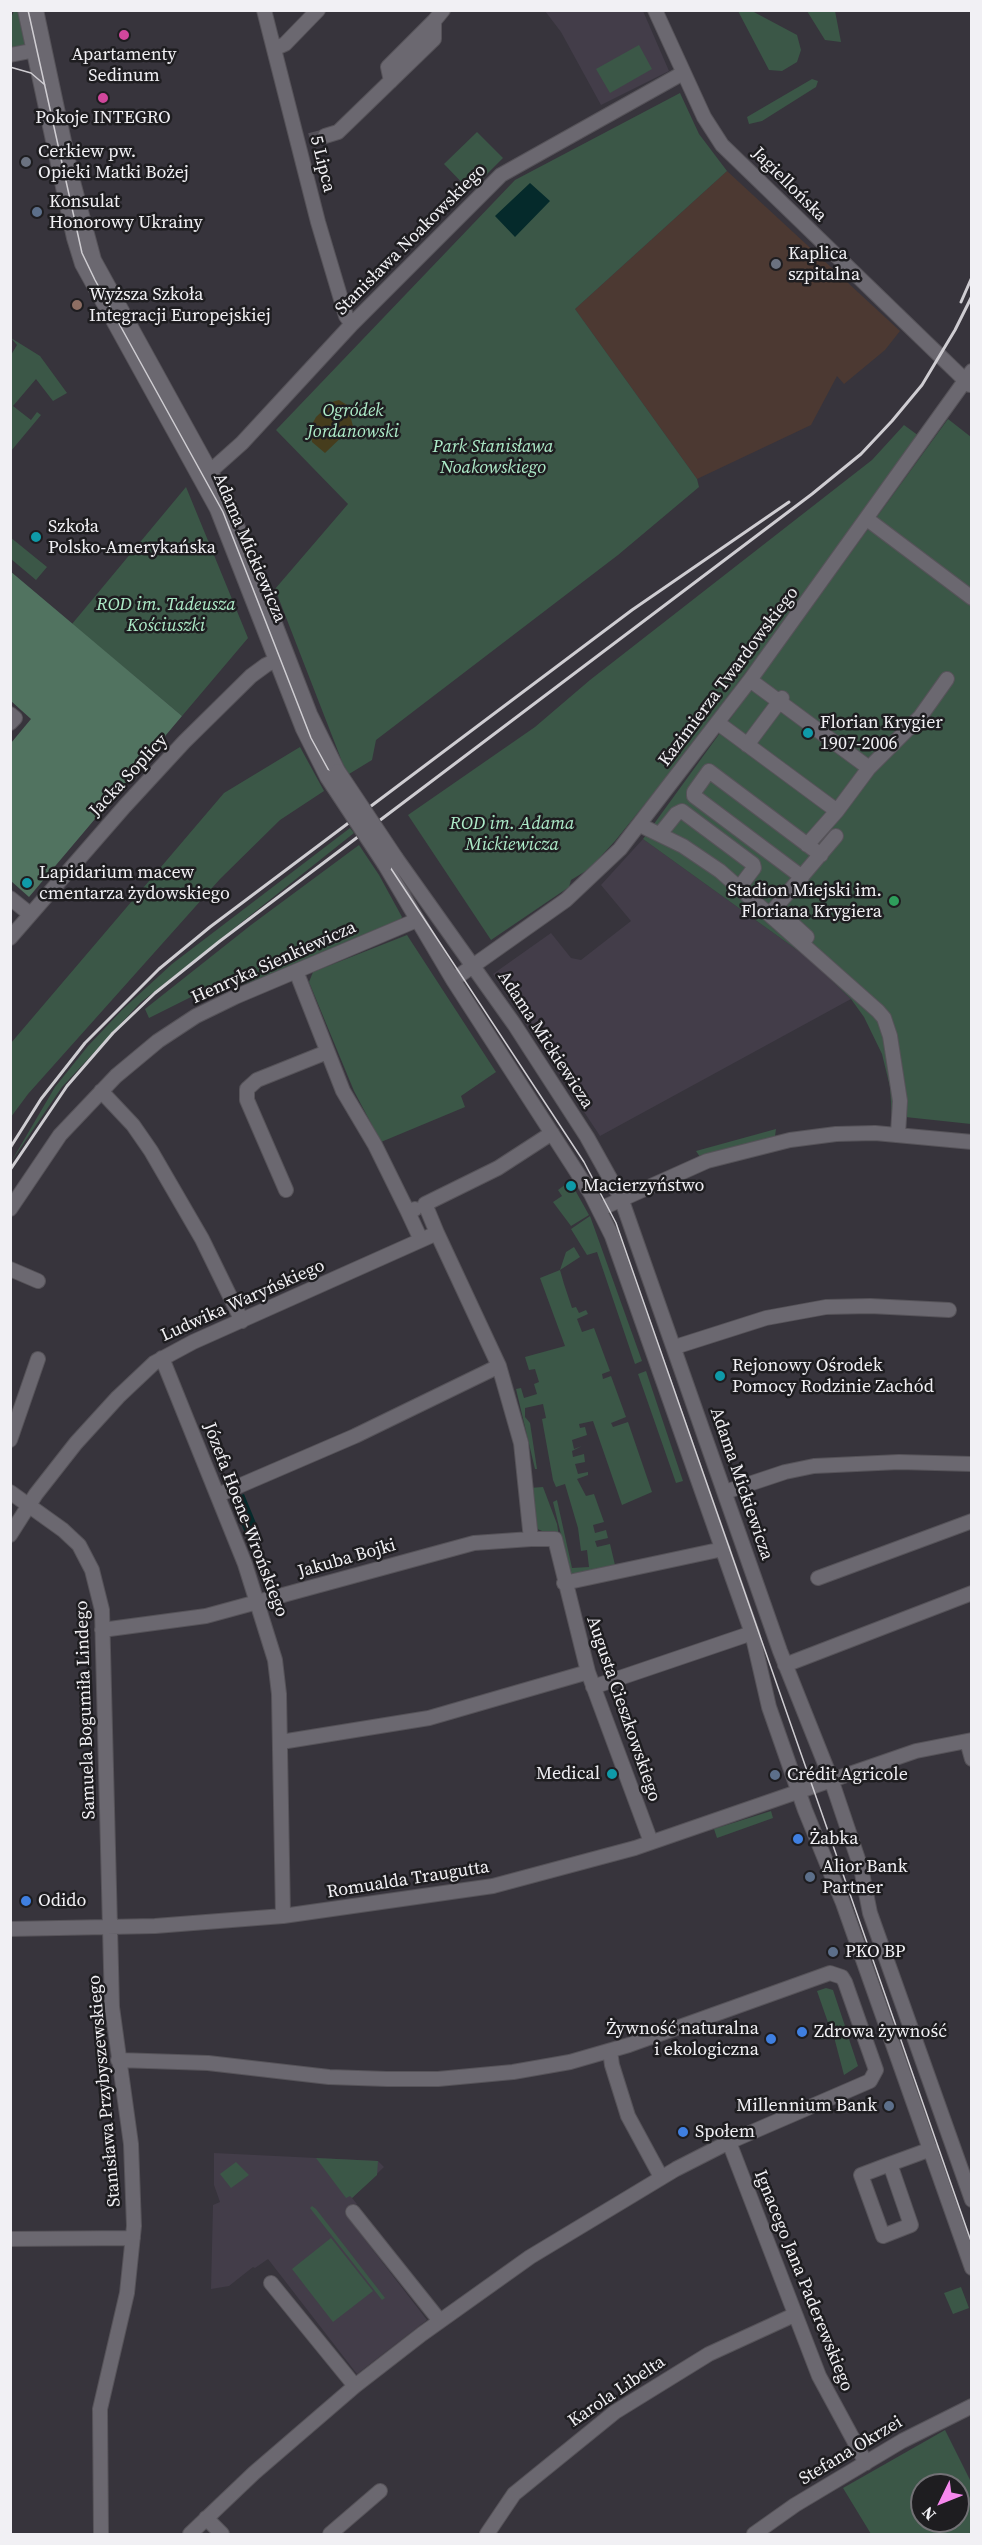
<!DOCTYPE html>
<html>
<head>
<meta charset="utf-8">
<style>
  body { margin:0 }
  #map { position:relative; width:982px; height:2545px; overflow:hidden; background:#37343c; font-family:"Source Serif 4",serif }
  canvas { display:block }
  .frame { position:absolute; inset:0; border:12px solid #f1f0f4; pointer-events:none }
  .north { position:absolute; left:910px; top:2473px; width:60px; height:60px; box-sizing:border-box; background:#1e1d20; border:2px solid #727175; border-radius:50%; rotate:227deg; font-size:16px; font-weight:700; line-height:24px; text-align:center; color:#f1f0f4 }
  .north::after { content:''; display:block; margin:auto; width:21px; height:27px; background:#f688ed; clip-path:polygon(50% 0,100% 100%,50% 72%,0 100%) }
</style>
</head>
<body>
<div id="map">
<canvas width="982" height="2545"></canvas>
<div class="frame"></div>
<div class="north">N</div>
</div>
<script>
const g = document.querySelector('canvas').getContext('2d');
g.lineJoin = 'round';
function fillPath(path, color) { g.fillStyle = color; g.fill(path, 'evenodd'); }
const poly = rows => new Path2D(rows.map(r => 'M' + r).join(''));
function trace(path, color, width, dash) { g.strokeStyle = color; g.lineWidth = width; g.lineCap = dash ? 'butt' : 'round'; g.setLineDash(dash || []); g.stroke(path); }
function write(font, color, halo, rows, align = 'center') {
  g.font = font + ' "Source Serif 4",serif'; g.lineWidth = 5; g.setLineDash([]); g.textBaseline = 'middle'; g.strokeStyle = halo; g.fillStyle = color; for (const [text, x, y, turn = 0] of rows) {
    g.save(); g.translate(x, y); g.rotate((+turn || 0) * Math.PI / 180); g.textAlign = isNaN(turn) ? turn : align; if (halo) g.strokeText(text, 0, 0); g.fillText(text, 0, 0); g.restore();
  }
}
const built = poly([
  [545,11,643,11,669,71,601,105,561,32],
  [643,839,811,960,851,999,600,1136,493,974,551,933,571,958,581,960,631,921,601,885],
  [214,2153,378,2161,384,2167,352,2198,357,2204,345,2214,427,2320,357,2374,268,2259,255,2268,253,2267,229,2286,211,2289,213,2205,220,2202,214,2185]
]);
const medical = poly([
  [727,171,900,331,885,350,844,384,837,376,811,425,697,479,575,309]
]);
const green = poly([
  [14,11,19,11,26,44,11,49,11,18],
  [738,11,752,11,797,35,801,50,797,62,782,71,769,70],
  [807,11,835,11,841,42,825,40],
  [639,45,652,69,610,93,596,69],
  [812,79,818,81,816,87,762,121,749,124,747,117],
  [680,93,699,134,727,171,575,309,697,479,699,487,618,555,376,740,372,760,349,774,343,764,275,589,348,504,276,430,515,180],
  [477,132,503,158,470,191,444,164],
  [11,338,40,356,67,393,53,401,36,379,13,406,31,420,37,412,41,415,11,451,11,355,17,345],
  [948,419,971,437,971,1124,896,1116,892,1118,890,1087,882,1054,864,1017,851,999,811,960,643,839],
  [904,425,919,436,805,594,665,779,615,841,589,869,571,880,569,887,491,940,408,815,535,727,590,680,872,460],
  [186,487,248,638,182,716,72,624],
  [10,537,47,567,36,580,11,559],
  [300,747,324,791,280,820,220,879,28,1094,11,1117,11,1043,224,793],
  [350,828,354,833,140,1003,62,1087,11,1162,55,1087,88,1046,122,1010,172,964],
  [359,845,379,875,402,917,399,923,314,960,238,986,231,977,149,1018,145,1009,251,925],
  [407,935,496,1072,461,1096,465,1107,381,1142,354,1091,309,982,313,972],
  [776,1129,775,1136,700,1157,696,1151],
  [570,1181,589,1215,571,1226,553,1202,562,1196,558,1190],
  [590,1216,642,1361,635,1364,597,1252,587,1255,571,1229],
  [574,1247,580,1257,560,1270,564,1284,572,1308,576,1307,579,1313,586,1310,588,1314,577,1319,582,1332,594,1328,610,1371,602,1374,603,1379,611,1376,626,1417,611,1423,613,1427,628,1422,652,1492,622,1505,593,1421,579,1424,580,1428,585,1427,587,1435,572,1440,574,1449,582,1446,572,1451,573,1457,584,1454,585,1462,575,1464,578,1474,588,1472,588,1475,577,1479,586,1496,594,1494,604,1522,593,1525,595,1533,606,1530,608,1538,595,1541,597,1547,610,1544,615,1565,571,1575,553,1502,557,1500,572,1568,589,1567,587,1550,581,1551,578,1528,565,1484,556,1487,553,1480,542,1419,546,1418,543,1404,525,1408,525,1417,530,1423,537,1469,535,1469,516,1389,521,1388,524,1398,537,1394,534,1384,539,1382,535,1369,529,1370,525,1357,565,1346,540,1278,560,1270,566,1252],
  [646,1371,683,1481,676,1483,638,1374],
  [543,1487,557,1524,560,1543,554,1536,535,1528,530,1488],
  [771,1811,773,1818,717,1838,714,1829],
  [826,1988,833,1990,846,2029,832,2034,817,1991],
  [847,2033,858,2066,844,2075,834,2037],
  [316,2158,378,2161,377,2175,352,2198,350,2196,346,2198],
  [236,2162,249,2175,231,2188,220,2174],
  [312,2206,316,2209,385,2298,382,2300,310,2208],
  [331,2238,373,2291,333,2322,292,2269],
  [961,2287,969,2308,953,2314,944,2293],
  [945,2430,971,2482,971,2534,871,2534,843,2488],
  [922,2485,958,2485,958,2521,922,2521]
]);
const forest = poly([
  [10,571,182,716,29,897,11,881,11,743,31,719,11,701]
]);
const sand = poly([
  [339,400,347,405,353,426,325,453,312,442,310,428,316,417,332,402]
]);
const water = poly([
  [530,183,550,201,515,237,495,216],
  [244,1494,263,1540,250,1545,231,1499]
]);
const minorTunnel = poly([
  [310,140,325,136]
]);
const minor = poly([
  [25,10,74,238,82,264,217,509,303,729,327,777],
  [36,10,71,174,94,260,229,505,310,714,338,771],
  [264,10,318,222,346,316,352,324],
  [655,10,704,117,722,145,970,385],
  [274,49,285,44,318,10],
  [10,55,41,49],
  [391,81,388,67,434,21],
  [325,136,338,132,434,39,434,21,443,10],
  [204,474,214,468,242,443,352,324,501,175,683,73],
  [867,519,972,598],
  [10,714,15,718,10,723],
  [718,723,837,811,869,768,750,680],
  [747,745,782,698],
  [869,768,920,717,947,679],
  [640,825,683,846,720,871,878,1011,884,1018,890,1036,900,1101,898,1134],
  [660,834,676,814,682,811,753,864,754,868,739,888],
  [807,845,837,811],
  [396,858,514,1024,587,1137,621,1198,780,1651,831,1779,861,1868,870,1913,972,2200],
  [385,865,453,980,591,1194,612,1236,752,1633,769,1707,805,1810,843,1903,972,2268],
  [802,877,694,796,694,792,709,771,821,855],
  [10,898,30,914],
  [775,908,807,937],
  [770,914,836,836],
  [10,938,125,806,184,742,251,676,266,665,283,657],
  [296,971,343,1091,375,1145,408,1212],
  [453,980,566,900,620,849,750,680,972,371],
  [101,1091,133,1125,151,1151,202,1239,242,1321],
  [286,1190,247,1100,247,1089,257,1080,327,1052],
  [10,1209,60,1135,116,1076,158,1041,196,1016,235,997,417,920],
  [415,1209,408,1212,421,1240],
  [600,1209,707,1161,790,1140,836,1134,875,1133,972,1142],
  [437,1233,499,1366,521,1443,531,1539,555,1539,588,1672,651,1842],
  [10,1269,38,1281],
  [675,1347,766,1318,826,1307,870,1306,949,1310],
  [162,1358,245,1564,275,1660,279,1694,283,1916],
  [10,1440,38,1359],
  [10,1492,63,1530,79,1545,92,1570,102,1610,112,2007,131,2144,134,2226,127,2293,100,2409,101,2534],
  [725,1492,785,1472,814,1466,899,1462,972,1464],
  [218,1495,355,1436,499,1366],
  [10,1535,36,1494,76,1443,118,1397,154,1363,193,1342,437,1233,425,1204,498,1168,552,1133],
  [818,1578,972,1521],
  [564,1583,723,1549],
  [102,1630,206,1616,474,1543,531,1539],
  [785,1665,972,1593],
  [593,1687,752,1633],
  [967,1741,972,1759],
  [281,1742,429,1718,588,1672],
  [10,1929,155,1926,283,1916,493,1886,635,1848,916,1751,972,1740],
  [610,2051,612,2065,628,2116,661,2177],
  [118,2060,208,2063,329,2077,387,2079,438,2079,513,2072,570,2062,629,2045,830,1973,842,1977,845,1982,876,2070,870,2081,729,2142,676,2169,530,2257,422,2334,355,2386,254,2473,190,2534],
  [729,2142,819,2376,866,2463],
  [890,2164,911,2225,883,2236,861,2175,890,2164,931,2149],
  [353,2212,440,2321],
  [10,2239,133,2238],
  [271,2283,355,2386],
  [206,2518,222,2534],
  [330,2534,380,2491],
  [487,2534,514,2494,615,2412,709,2354,794,2315],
  [754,2534,795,2505,902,2441,972,2406]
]);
const tram = poly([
  [28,10,82,253,95,280,223,512,311,738,340,791,584,1162,616,1223,972,2244],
  [10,13,12,10],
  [10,67,31,73,45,85]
]);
const rail = poly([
  [961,302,972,277],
  [10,1148,41,1099,85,1043,159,969,210,927,632,610,789,502],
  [10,1170,67,1086,113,1033,155,993,220,941,812,494,861,454,892,421,922,385,955,330,972,296]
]);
const minorBridge = poly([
  [338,771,396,858],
  [327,777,385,865]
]);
const markers = [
  [124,35,6,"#d1479c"],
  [103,98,6,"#d1479c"],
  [26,162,6,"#6b7280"],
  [37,212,6,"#5c6f8a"],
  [776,264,6,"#6b7280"],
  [77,305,6,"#8d6e63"],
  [36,537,6,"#0f9aa8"],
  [808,733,6,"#0f9aa8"],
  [27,883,6,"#0f9aa8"],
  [894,901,6,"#2e9e5b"],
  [571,1186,6,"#0f9aa8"],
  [720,1376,6,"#0f9aa8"],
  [612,1774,6,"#0f9aa8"],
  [775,1775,6,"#5c6f8a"],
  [798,1839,6,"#3f7fe0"],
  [810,1877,6,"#5c6f8a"],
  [26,1901,6,"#3f7fe0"],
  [833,1952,6,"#5c6f8a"],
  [802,2032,6,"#3f7fe0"],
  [771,2039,6,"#3f7fe0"],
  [889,2106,6,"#5c6f8a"],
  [683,2132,6,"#3f7fe0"]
];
const poiNames = [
  ["Apartamenty",124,55,"center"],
  ["Sedinum",124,76,"center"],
  ["Pokoje INTEGRO",103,118,"center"],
  ["Cerkiew pw.",38,152],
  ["Opieki Matki Bożej",38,173],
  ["Konsulat",49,202],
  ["Honorowy Ukrainy",49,223],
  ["Kaplica",788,254],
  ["szpitalna",788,275],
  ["Wyższa Szkoła",89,295],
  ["Integracji Europejskiej",89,316],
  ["Szkoła",48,527],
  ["Polsko-Amerykańska",48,548],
  ["Florian Krygier",820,723],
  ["1907-2006",820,744],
  ["Lapidarium macew",39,873],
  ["cmentarza żydowskiego",39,894],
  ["Stadion Miejski im.",882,891,"right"],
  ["Floriana Krygiera",882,912,"right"],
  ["Macierzyństwo",583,1186],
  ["Rejonowy Ośrodek",732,1366],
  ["Pomocy Rodzinie Zachód",732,1387],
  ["Medical",600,1774,"right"],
  ["Crédit Agricole",787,1775],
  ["Żabka",810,1839],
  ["Alior Bank",822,1867],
  ["Partner",822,1888],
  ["Odido",38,1901],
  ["PKO BP",845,1952],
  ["Żywność naturalna",759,2029,"right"],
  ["i ekologiczna",759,2050,"right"],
  ["Zdrowa żywność",814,2032],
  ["Millennium Bank",877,2106,"right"],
  ["Społem",695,2132]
];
const streetNames = [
  ["5 Lipca",322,164,76],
  ["Jagiellońska",789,185,45],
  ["Stanisława Noakowskiego",411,240,-45],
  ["Adama Mickiewicza",249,548,67],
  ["Kazimierza Twardowskiego",729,677,-53],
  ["Jacka Soplicy",129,776,-47],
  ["Henryka Sienkiewicza",274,963,-24],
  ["Adama Mickiewicza",545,1040,57],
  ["Ludwika Waryńskiego",243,1301,-24],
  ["Adama Mickiewicza",741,1484,71],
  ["Józefa Hoene-Wrońskiego",245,1520,69],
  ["Jakuba Bojki",347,1559,-16],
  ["Augusta Cieszkowskiego",623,1709,71],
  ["Samuela Bogumiła Lindego",86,1710,-92],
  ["Romualda Traugutta",408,1880,-9],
  ["Stanisława Przybyszewskiego",105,2091,-95],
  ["Ignacego Jana Paderewskiego",803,2281,68],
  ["Karola Libelta",617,2392,-34],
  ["Stefana Okrzei",851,2451,-31]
];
const parkNames = [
  ["Ogródek",353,411],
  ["Jordanowski",353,432],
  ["Park Stanisława",493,447],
  ["Noakowskiego",493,468],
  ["ROD im. Tadeusza",166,605],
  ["Kościuszki",166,626],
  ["ROD im. Adama",512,824],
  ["Mickiewicza",512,845]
];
fillPath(built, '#433d49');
fillPath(medical, '#4c3932');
fillPath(green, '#3b5747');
fillPath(forest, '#517360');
fillPath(sand, '#463d1d');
fillPath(water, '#052a2b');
trace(minorTunnel, '#535058', 14, [14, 7]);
trace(minor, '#565359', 16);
trace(minor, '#6b6870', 14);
trace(tram, '#cfcdd2', 1.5);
trace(rail, '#cfcdd2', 3);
trace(minorBridge, '#565359', 16, []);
trace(minorBridge, '#6b6870', 14);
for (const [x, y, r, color] of markers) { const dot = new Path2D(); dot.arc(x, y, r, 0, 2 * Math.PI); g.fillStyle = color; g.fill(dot); trace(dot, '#1e1d20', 2); }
write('18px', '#f1f0f4', '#1e1d20', poiNames, 'left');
write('18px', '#f1f0f4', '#1e1d20', streetNames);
write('italic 18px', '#aeecc9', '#1e1d20', parkNames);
</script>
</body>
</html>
